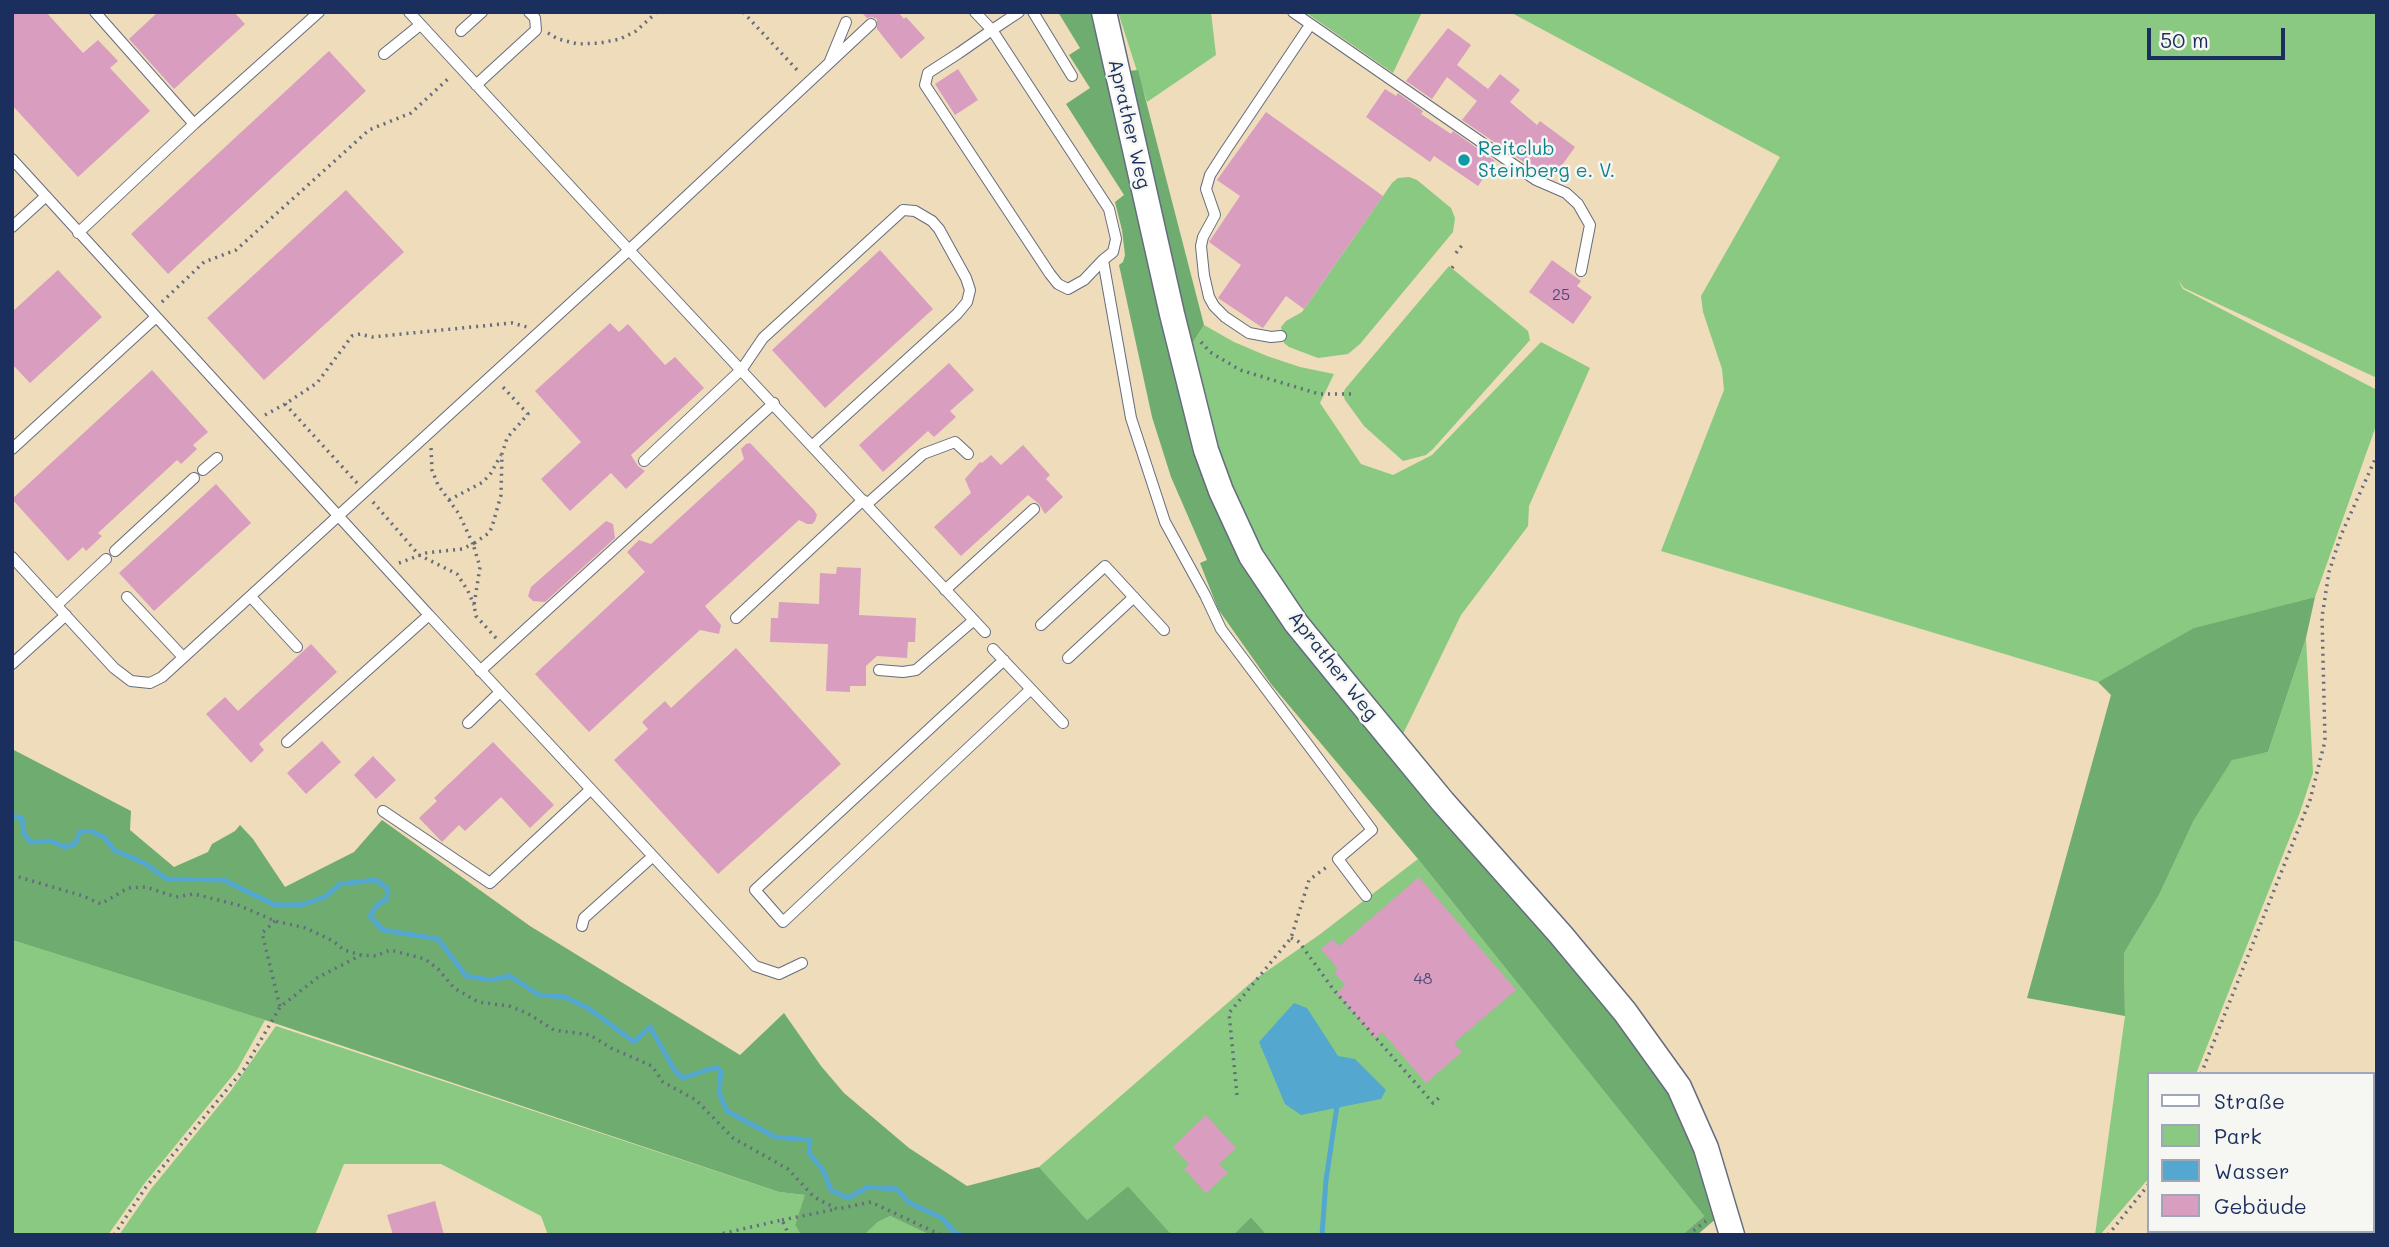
<!DOCTYPE html>
<html>
<head>
<meta charset="utf-8">
<style>
  body { margin:0 }
  #map { position:relative; width:2389px; height:1247px; overflow:hidden; background:#eedcba; font-family:Mali,sans-serif }
  canvas { display:block }
  .frame { position:absolute; inset:0; border:14px solid #1b2f5e; pointer-events:none }
  .legend { position:absolute; left:2147px; top:1072px; width:228px; height:161px; box-sizing:border-box; background:#f6f6f2; border:2px solid #9ea6b7; margin:0; padding:9px 12px; list-style:none; font-size:21px; color:#1b2f5e }
  .legend li { display:flex; align-items:center; gap:14px; height:35px }
  .legend b { width:35px; border:2px solid #9ea6b7 }
  .scale { position:absolute; left:2147px; top:28px; width:138px; height:32px; box-sizing:border-box; border:4px solid #1b2f5e; border-top:0; padding-left:9px; font-size:21px; line-height:24px; white-space:nowrap; color:#1b2f5e; -webkit-text-stroke:5px #f6f6f2; paint-order:stroke }
</style>
</head>
<body>
<div id="map">
<canvas width="2389" height="1247"></canvas>
<div class="frame"></div>
<ul class="legend">
<li><b style="height:9px;background:#fff"></b>Straße</li>
<li><b style="height:19px;background:#89c981"></b>Park</li>
<li><b style="height:19px;background:#54a8d0"></b>Wasser</li>
<li><b style="height:19px;background:#d99dc0"></b>Gebäude</li>
</ul>
<div class="scale">50 m</div>
</div>
<script>
const g = document.querySelector('canvas').getContext('2d');
g.lineJoin = 'round';
function fillPath(path, color) { g.fillStyle = color; g.fill(path, 'evenodd'); }
const poly = rows => new Path2D(rows.map(r => 'M' + r).join(''));
function trace(path, color, width, dash) { g.strokeStyle = color; g.lineWidth = width; g.lineCap = dash ? 'butt' : 'round'; g.setLineDash(dash || []); g.stroke(path); }
function write(font, color, halo, rows, align = 'center') {
  g.font = font + ' Mali,sans-serif'; g.lineWidth = 5; g.setLineDash([]); g.textBaseline = 'middle'; g.strokeStyle = halo; g.fillStyle = color; for (const [text, x, y, turn = 0] of rows) {
    g.save(); g.translate(x, y); g.rotate((+turn || 0) * Math.PI / 180); g.textAlign = isNaN(turn) ? turn : align; if (halo) g.strokeText(text, 0, 0); g.fillText(text, 0, 0); g.restore();
  }
}
const green = poly([
  [1118,12,1211,12,1216,55,1147,102],
  [1305,12,1422,12,1393,73],
  [1510,12,2377,12,2377,378,2184,288,2178,280,2183,289,2377,390,2377,423,2315,597,2195,628,2098,682,1661,551,1724,390,1722,369,1703,312,1701,296,1780,157],
  [1409,177,1417,180,1451,208,1455,218,1453,232,1360,344,1348,354,1318,358,1289,347,1284,343,1281,327,1286,321,1302,312,1392,183,1398,178],
  [1449,266,1528,331,1530,340,1433,449,1426,455,1403,461,1364,426,1345,400,1343,394,1345,389],
  [1204,325,1234,342,1267,356,1300,367,1334,374,1320,403,1361,464,1393,475,1432,455,1541,342,1590,368,1529,506,1528,526,1461,615,1402,736,1281,583,1249,534,1212,433,1190,347],
  [2306,638,2313,773,2300,812,2196,1074,2149,1074,2149,1178,2100,1235,2095,1235,2125,1016,2124,953,2159,895,2194,820,2232,759,2268,752],
  [1418,859,1704,1216,1682,1235,1267,1235,1251,1217,1233,1235,1172,1235,1128,1186,1087,1220,1039,1167,1254,980,1319,935],
  [12,940,265,1020,237,1070,144,1184,108,1235,12,1235],
  [276,1026,779,1192,806,1195,795,1225,801,1235,548,1235,541,1216,441,1164,344,1164,315,1235,119,1235,151,1189,230,1092],
  [890,1216,930,1235,864,1235,878,1222]
]);
const forest = poly([
  [1058,12,1092,12,1107,73,1138,70,1204,325,1190,347,1212,433,1249,534,1281,583,1402,736,1633,1003,1732,1205,1697,1235,1682,1235,1704,1216,1418,859,1271,684,1218,609,1200,563,1207,560,1171,477,1152,417,1119,265,1123,262,1125,255,1122,230,1115,202,1124,195,1066,104,1090,88,1069,55,1080,48],
  [2315,597,2306,638,2268,752,2232,760,2194,820,2159,895,2124,953,2125,1016,2027,998,2111,695,2098,682,2194,628],
  [12,749,131,811,130,830,174,867,208,852,212,844,235,831,240,825,253,839,285,887,354,852,382,820,530,926,740,1055,784,1013,821,1066,844,1093,909,1148,967,1186,1039,1167,1087,1220,1128,1186,1172,1235,930,1235,890,1216,878,1222,864,1235,801,1235,795,1225,805,1195,779,1192,265,1020,12,940],
  [1251,1217,1267,1235,1233,1235]
]);
const water = poly([
  [1294,1003,1307,1008,1338,1056,1355,1059,1386,1090,1381,1099,1301,1115,1285,1104,1259,1042]
]);
const stream = poly([
  [12,816,22,818,24,834,31,842,51,841,65,847,75,844,80,832,91,831,105,838,114,850,144,863,167,879,224,880,275,905,301,905,325,897,340,884,376,880,388,889,387,899,377,905,370,916,383,930,438,939,466,976,490,980,510,976,539,995,565,997,588,1008,634,1042,650,1027,675,1071,683,1078,716,1067,721,1072,719,1093,727,1111,775,1137,810,1140,809,1153,823,1170,831,1190,848,1198,868,1187,897,1189,908,1202,942,1218,954,1232,961,1235],
  [1322,1235,1326,1180,1337,1106]
]);
const building = poly([
  [12,12,46,12,83,53,98,40,118,61,110,68,150,111,78,177,12,105],
  [158,12,234,12,245,24,174,89,129,39],
  [861,12,898,12,904,19,906,17,925,38,901,59,877,29,877,19,872,17,867,18],
  [1448,28,1471,45,1457,65,1488,89,1500,74,1520,90,1510,102,1537,125,1540,121,1575,147,1552,179,1540,173,1462,120,1477,101,1447,77,1432,99,1406,81],
  [329,51,366,91,168,274,131,234],
  [958,69,978,100,955,115,935,84],
  [1385,89,1396,96,1398,93,1423,111,1421,114,1451,134,1453,131,1495,161,1478,186,1434,156,1430,162,1366,117],
  [1266,112,1383,196,1304,309,1286,296,1263,328,1218,298,1241,265,1209,242,1240,196,1217,180],
  [346,190,404,252,264,380,207,318],
  [880,250,933,309,825,408,772,350],
  [1552,260,1581,281,1577,286,1592,297,1573,324,1529,292],
  [58,270,102,317,30,383,12,364,12,312],
  [610,323,619,332,628,324,665,365,675,357,704,388,631,455,638,466,645,471,626,489,611,473,570,511,541,479,581,442,535,391],
  [949,363,974,390,950,411,956,417,934,437,928,431,883,472,859,445],
  [152,370,208,432,193,445,197,449,181,464,177,460,98,533,102,536,86,551,83,547,68,561,12,499],
  [750,443,814,510,817,515,815,521,812,524,807,524,799,520,705,606,721,625,719,634,700,630,589,732,535,674,645,572,627,552,639,540,651,544,744,459,741,449,746,444],
  [1023,445,1050,475,1046,479,1063,497,1045,514,1039,504,1028,495,961,556,934,527,971,493,965,479,980,462,982,463,991,455,1001,465],
  [216,484,251,523,154,611,119,573],
  [606,521,613,524,615,538,545,602,533,601,528,596,531,587],
  [837,567,861,568,859,615,916,618,915,642,908,642,907,658,877,656,866,666,866,686,850,686,850,692,826,691,828,644,770,642,771,618,778,618,779,602,819,604,820,573,836,574],
  [311,644,337,672,259,744,264,750,251,763,206,714,225,697,238,711],
  [736,648,841,764,718,874,614,760,648,729,642,722,665,701,671,708],
  [322,741,341,762,306,794,287,773],
  [493,742,554,805,530,828,501,797,465,831,459,825,442,842,419,818,437,801,434,798],
  [373,756,396,780,376,799,354,775],
  [1419,877,1516,990,1454,1043,1462,1052,1426,1083,1382,1032,1375,1038,1337,993,1345,985,1334,972,1338,969,1321,949,1333,939,1339,946],
  [1206,1115,1236,1148,1219,1164,1228,1173,1206,1193,1184,1169,1189,1164,1173,1147],
  [435,1201,444,1235,393,1235,387,1215]
]);
const path = poly([
  [743,12,799,72],
  [548,33,558,39,578,44,600,43,620,39,636,31,657,12],
  [1456,253,1463,244],
  [1452,268,1456,263],
  [162,302,204,262,236,250,369,130,411,113,450,77],
  [1201,342,1210,352,1240,370,1319,394,1353,394],
  [265,415,285,404],
  [357,483,285,404,317,383,352,336,360,334,372,337,512,323,527,327],
  [449,500,483,482,491,473,501,455],
  [373,502,419,555,457,574,468,591,474,605],
  [399,563,426,553,462,549,473,544,459,514,438,485,432,470,431,448],
  [496,638,476,616,474,605,480,567,473,544,489,533,492,527,501,495,502,454,507,438,528,414,500,384],
  [12,875,83,896,101,904,128,888,146,887,176,897,194,894,238,905,275,921,306,928,333,941,344,950,361,955,376,956,390,950,425,959,438,969,454,988,478,1002,509,1006,527,1013,554,1030,590,1035,611,1048,652,1066,663,1082,696,1100,733,1138,788,1169,814,1197,837,1209,871,1202,941,1235],
  [275,921,262,933,280,1007],
  [1291,938,1299,942,1333,989,1433,1103,1440,1097],
  [2201,1074,2310,800,2325,741,2322,617,2329,572,2341,535,2377,455],
  [1237,1095,1229,1013,1291,938,1309,880,1328,866],
  [782,1220,837,1209],
  [114,1235,146,1187,244,1069,280,1007,317,978,361,955],
  [716,1235,782,1220,789,1235],
  [1688,1235,1706,1221],
  [2108,1235,2149,1184]
]);
const service = poly([
  [95,12,194,124],
  [975,12,992,30,1109,209,1116,239,1113,252,1103,260,1084,280,1068,289,1058,284,1050,274,925,85,928,73,959,53,992,30,1019,12],
  [1033,12,1072,76],
  [1293,12,1536,180,1566,193,1578,204,1590,225,1581,271],
  [871,24,629,250,985,632],
  [461,31,482,12],
  [384,54,420,25],
  [830,61,846,22],
  [476,85,536,30,535,18,529,12],
  [12,159,429,615],
  [12,227,46,196],
  [78,233,194,124,319,12],
  [1103,260,1131,418,1165,522,1205,595,1221,629,1372,830,1338,859,1366,896],
  [1281,336,1271,337,1249,333,1225,317,1214,306,1209,297,1204,275,1201,246,1203,237,1215,215,1206,189,1210,175,1226,150,1310,25],
  [12,449,156,317],
  [644,461,742,369,763,338,903,210,915,211,932,221,939,229,966,278,970,290,967,302,957,314,813,445],
  [203,470,217,458],
  [867,504,923,454,955,442,968,454],
  [115,551,194,478],
  [12,557,114,668,131,681,150,683,162,677,629,250,409,12],
  [945,590,1034,509],
  [127,597,183,657],
  [251,597,297,647],
  [57,605,106,559],
  [736,618,863,500],
  [1041,625,1105,566,1164,630],
  [993,649,1063,723],
  [1068,658,1134,597],
  [1004,660,755,890,783,922,1031,689],
  [12,664,66,615],
  [879,670,903,672,916,670,974,620],
  [480,671,774,403],
  [468,723,500,692],
  [287,742,429,615,755,966,779,974,802,963],
  [383,811,490,883,590,790],
  [582,926,584,918,652,857]
]);
const tertiary = poly([
  [1104,12,1172,314,1206,450,1221,491,1251,556,1296,623,1349,688,1443,802,1561,935,1625,1012,1679,1087,1706,1148,1732,1235]
]);
const markers = [
  [1464,160,7,"#0f9aa8"]
];
const numberNames = [
  ["25",1561,295],
  ["48",1423,979]
];
const streetNames = [
  ["Aprather Weg",1129,124,77],
  ["Aprather Weg",1333,666,52]
];
const cultureNames = [
  ["Reitclub",1478,149],
  ["Steinberg e. V.",1478,171]
];
fillPath(green, '#89c981');
fillPath(forest, '#6ead6f');
fillPath(water, '#54a8d0');
trace(stream, '#54a8d0', 5);
fillPath(building, '#d99dc0');
trace(service, '#656c7e', 12);
trace(tertiary, '#656c7e', 27);
trace(path, '#656c7e', 3.5, [2, 5]);
trace(service, '#fff', 10);
trace(tertiary, '#fff', 24);
for (const [x, y, r, color] of markers) { const dot = new Path2D(); dot.arc(x, y, r, 0, 2 * Math.PI); g.fillStyle = color; g.fill(dot); trace(dot, '#f6f6f2', 2.5); }
write('16px', '#4a4a76', null, numberNames);
write('19px', '#1b2f5e', '#f6f6f2', streetNames);
write('19px', '#0d838f', '#f6f6f2', cultureNames, 'left');
</script>
</body>
</html>
